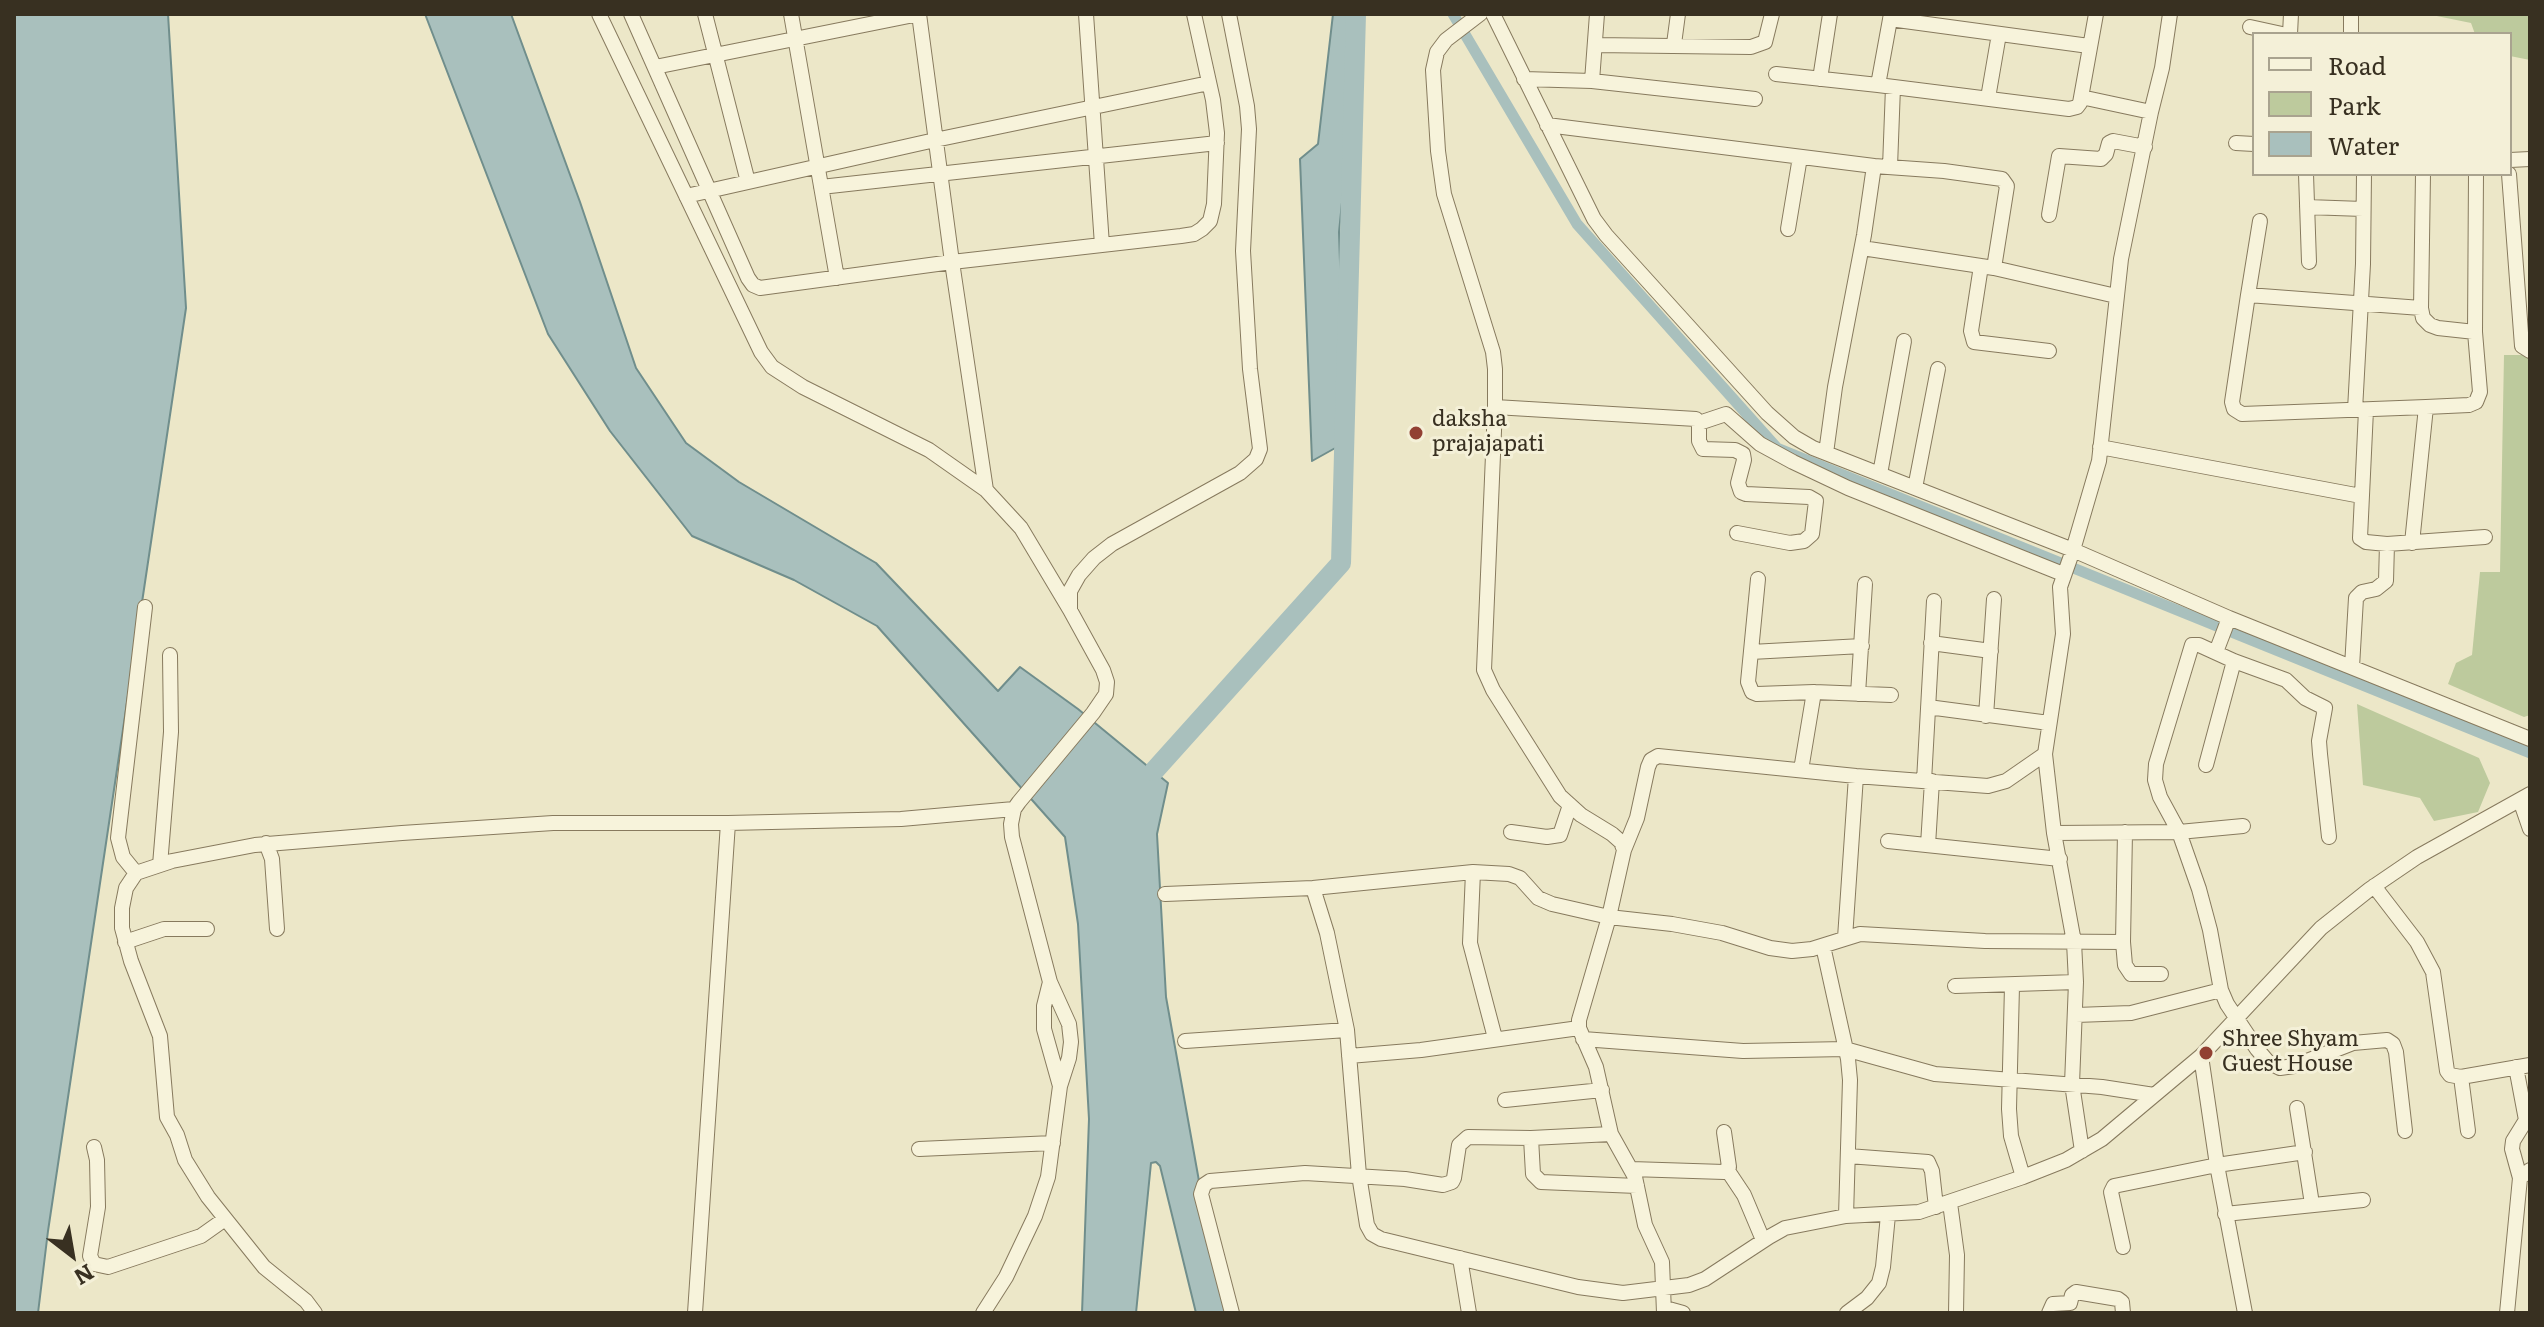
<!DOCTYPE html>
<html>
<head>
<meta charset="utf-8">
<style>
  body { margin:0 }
  #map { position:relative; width:2544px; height:1327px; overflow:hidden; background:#ece7c8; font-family:Literata,serif }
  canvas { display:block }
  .frame { position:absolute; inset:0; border:16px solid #383021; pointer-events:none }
  .legend { position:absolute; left:2252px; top:32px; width:260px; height:144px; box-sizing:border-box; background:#f4f0d8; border:2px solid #a9a38f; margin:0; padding:10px 14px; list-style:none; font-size:24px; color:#383021 }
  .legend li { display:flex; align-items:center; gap:16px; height:40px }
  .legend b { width:40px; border:2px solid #a9a38f }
  .north { position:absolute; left:32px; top:1215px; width:80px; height:80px; -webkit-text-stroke:6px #f4f0d8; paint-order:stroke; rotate:149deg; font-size:22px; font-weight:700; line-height:32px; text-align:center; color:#383021 }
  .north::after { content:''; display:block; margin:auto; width:28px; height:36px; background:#383021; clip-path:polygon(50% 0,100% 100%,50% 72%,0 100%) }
</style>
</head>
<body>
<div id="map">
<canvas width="2544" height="1327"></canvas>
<div class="frame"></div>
<ul class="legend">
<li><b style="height:10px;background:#f7f3db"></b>Road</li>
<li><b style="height:22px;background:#bdca9d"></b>Park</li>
<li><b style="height:22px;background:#a9c0bd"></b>Water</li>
</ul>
<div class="north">N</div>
</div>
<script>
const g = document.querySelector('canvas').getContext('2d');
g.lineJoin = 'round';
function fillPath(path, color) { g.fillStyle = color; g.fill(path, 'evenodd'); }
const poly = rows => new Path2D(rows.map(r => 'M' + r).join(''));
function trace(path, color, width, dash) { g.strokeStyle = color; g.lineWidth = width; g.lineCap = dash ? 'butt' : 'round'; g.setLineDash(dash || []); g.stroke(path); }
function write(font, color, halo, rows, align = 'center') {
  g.font = font + ' Literata,serif'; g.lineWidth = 6; g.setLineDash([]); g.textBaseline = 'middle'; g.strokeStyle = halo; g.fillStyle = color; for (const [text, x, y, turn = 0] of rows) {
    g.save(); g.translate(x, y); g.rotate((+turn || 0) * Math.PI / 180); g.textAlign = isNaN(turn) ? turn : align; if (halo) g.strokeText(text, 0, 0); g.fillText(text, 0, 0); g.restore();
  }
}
const green = poly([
  [2427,14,2530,14,2530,60,2510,56,2510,34,2475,34,2471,23],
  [2504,355,2530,355,2530,715,2524,717,2448,684,2456,663,2472,655,2480,572,2500,572],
  [2357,704,2479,758,2490,783,2478,812,2434,821,2420,798,2363,785]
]);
const water = poly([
  [14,14,168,14,186,308,48,1231,38,1313,14,1313,14,14],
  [425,14,511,14,580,202,636,368,686,443,739,482,876,563,998,691,1020,667,1078,709,1168,783,1157,834,1166,997,1199,1181,1229,1313,1196,1313,1160,1166,1156,1162,1151,1163,1136,1313,1082,1313,1089,1119,1078,924,1065,837,877,626,794,580,692,536,610,431,548,334,425,14],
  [1333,14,1361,14,1339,232,1346,442,1312,461,1300,159,1318,144,1333,14]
]);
const canal = poly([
  [1453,14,1577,224,1777,448,2530,753]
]);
const river = poly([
  [1154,771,1341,563,1356,14]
]);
const minor = poly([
  [599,14,761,352,772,367,803,387,929,450,986,490,1021,528,1070,610],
  [631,14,748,278,753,285,760,288,952,262,1181,236,1194,234,1202,229,1210,221,1214,204,1217,133,1213,100,1194,14],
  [705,14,748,182],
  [791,14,837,278],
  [919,14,952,262,986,490],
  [1086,14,1102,245],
  [1480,14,1446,40,1437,52,1433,70,1438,151,1444,194,1493,352,1495,369,1495,407,1484,670,1493,690,1560,796,1581,815,1612,834,1621,842,1624,850,1609,917,1579,1020,1579,1028,1596,1067,1611,1134,1635,1177,1645,1225,1662,1262,1664,1313],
  [1493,14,1594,219,1606,235,1767,413,1794,437,1813,448,2073,550,2229,618,2530,739],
  [1890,19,2089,46],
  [2250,27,2282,34],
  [2290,34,2291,14],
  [2351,34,2351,14],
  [1674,44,1678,14],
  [1595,45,1751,47,1765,42,1772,14],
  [655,67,919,14],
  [1776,74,1878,85,1891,14],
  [1524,79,1592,81,1597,14],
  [1820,79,1830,14],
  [1592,81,1755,99],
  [1878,85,2069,109,2077,107,2080,103,2096,14],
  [2081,97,2151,112],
  [1988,98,1999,34],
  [1547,125,1874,166,1944,171,2002,179,2007,186,1994,268],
  [2236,143,2254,144],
  [2510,160,2530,159],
  [1890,167,1893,87],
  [2306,174,2309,262],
  [2423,174,2421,308,2423,318,2430,325,2438,328,2475,332],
  [2509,174,2522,346,2530,351],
  [821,187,1217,143],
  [686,196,935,140,1209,83],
  [2307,207,2363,209],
  [2049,215,2059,156,2101,159,2106,154,2109,143,2113,141,2145,147],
  [1788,229,1800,157],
  [1862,248,1994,268,2116,296],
  [1981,266,1971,331,1974,342,2049,351],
  [2248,295,2260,221],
  [2421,308,2248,295,2232,402,2234,409,2242,414,2426,407,2469,405,2476,402,2480,392,2475,332,2476,174],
  [1495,407,1696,419,1699,423,1699,441,1703,449,1735,450,1743,454,1744,460,1738,483,1741,492,1746,494,1809,497,1816,501,1812,534,1804,541,1790,543,1737,533],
  [2355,410,2363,264,2364,174],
  [2366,410,2360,538,2366,542,2387,544,2485,537],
  [1699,423,1726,414,1760,444,1793,462,1848,488,2063,574],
  [2100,447,2361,496],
  [1826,453,1835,387,1864,235,1874,166],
  [1880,474,1904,341],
  [1915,488,1938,369],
  [2412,543,2426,407],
  [1758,579,1748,682,1752,692,1757,694,1814,692,1891,695],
  [1931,643,1991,651],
  [1751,652,1862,646],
  [2216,652,2229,618],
  [2352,667,2356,598,2362,592,2376,589,2386,581,2387,544],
  [1858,694,1865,584],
  [1928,707,2049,723],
  [1986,716,1994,599],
  [2206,765,2234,661],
  [1801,770,1814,692],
  [1924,781,1934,601],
  [2520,800,2530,829],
  [1511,832,1547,837,1560,835,1570,805],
  [2125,832,2123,942,2125,965,2131,974,2161,974],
  [2054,833,2179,832,2243,826],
  [1888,841,2060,859],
  [266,843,272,859,277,929],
  [1928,845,1932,781],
  [1624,850,1637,818,1648,767,1651,760,1658,756,1856,776,1988,786,2006,781,2045,754],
  [160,865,171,732,170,655],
  [1473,872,1470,943,1495,1038],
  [136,873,123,857,118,838,145,607],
  [2374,886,2417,942,2433,972,2447,1071,2450,1075,2461,1077,2530,1065],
  [1313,888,1327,933,1347,1030,1359,1175,1367,1225,1372,1234,1381,1239,1578,1287,1623,1293,1689,1285,1705,1279,1769,1237,1785,1228,1846,1216,1919,1212,2023,1177,2066,1160,2102,1139,2201,1056],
  [1165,894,1313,888,1473,872,1509,874,1520,878,1538,898,1552,904,1609,917,1672,924,1722,933,1770,948,1792,951,1812,949,1860,934,1985,941,2123,942],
  [1845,938,1856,776],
  [125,942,164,929,207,929],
  [1823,946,1848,1059,1850,1080,1846,1216],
  [1050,982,1044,1006,1044,1029,1060,1086],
  [2076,982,2072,1084,2082,1151],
  [1955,986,2076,982,2074,942,2054,833,2045,754,2063,634,2060,587,2073,550,2099,461,2121,259,2151,112,2162,68,2170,14],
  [2012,986,2009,1109,2011,1136,2023,1177],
  [2221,990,2210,930,2199,889,2179,832,2160,797,2155,780,2156,764,2192,645,2199,645,2234,661,2286,680,2305,698,2325,708,2319,741,2320,754,2329,837],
  [2076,1015,2131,1013,2221,990,2227,1004,2257,1049,2268,1062,2280,1068,2294,1066,2353,1043,2387,1040,2393,1044,2396,1052,2405,1131],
  [1583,1039,1743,1051,1845,1049,1935,1074,2102,1087,2154,1095],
  [1185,1041,1347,1030],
  [1349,1056,1421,1050,1579,1028],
  [2516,1067,2526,1120,2513,1141,2512,1149,2520,1178],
  [2461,1077,2468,1131],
  [1505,1100,1602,1090],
  [2297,1108,2312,1204],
  [1531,1138,1533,1174,1541,1182,1637,1186],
  [94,1147,97,1160,98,1207,90,1256,94,1264,108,1267,201,1236,225,1219],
  [919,1149,1053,1143],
  [1848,1156,1928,1162,1932,1171,1936,1207],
  [1631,1169,1724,1172,1729,1167,1724,1132],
  [1728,1171,1744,1195,1763,1240],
  [1950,1203,1957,1255,1956,1313],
  [2225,1214,2363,1200],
  [2123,1247,2111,1192,2114,1186,2217,1165,2305,1152],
  [1460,1258,1469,1313],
  [1665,1308,1683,1313],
  [315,1313,306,1301,264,1267,208,1197,185,1160,177,1135,167,1117,160,1036,131,961,122,928,122,908,126,888,136,873,172,861,255,845,402,833,553,823,728,823,901,819,1014,809],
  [695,1313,728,823],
  [983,1313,1006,1277,1035,1216,1048,1177,1060,1086,1069,1058,1071,1042,1069,1024,1050,982,1012,837,1011,824,1014,809,1019,802,1093,713,1106,694,1107,682,1103,670,1070,610,1070,591,1079,575,1094,558,1112,544,1240,473,1256,459,1260,449,1250,369,1243,251,1249,129,1247,106,1229,14],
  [1232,1313,1201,1194,1204,1185,1210,1181,1305,1173,1405,1179,1443,1185,1452,1182,1454,1178,1459,1145,1468,1137,1531,1138,1611,1134],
  [1847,1313,1867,1298,1879,1283,1883,1267,1888,1215],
  [2049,1313,2053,1304,2070,1303,2072,1295,2076,1292,2118,1299,2122,1302,2123,1313],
  [2245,1313,2217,1165,2201,1056,2321,928,2370,889,2417,857,2530,794],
  [2507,1313,2520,1178,2530,1170]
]);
const markers = [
  [1416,433,8,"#924032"],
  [2206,1053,8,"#924032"]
];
const poiNames = [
  ["daksha",1432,420],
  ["prajajapati",1432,445],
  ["Shree Shyam",2222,1040],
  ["Guest House",2222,1065]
];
fillPath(green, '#bdca9d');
fillPath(water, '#a9c0bd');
trace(water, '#708e8c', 2);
trace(canal, '#a9c0bd', 11);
trace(river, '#a9c0bd', 20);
trace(minor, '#877a5e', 16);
trace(minor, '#f7f3db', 14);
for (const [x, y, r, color] of markers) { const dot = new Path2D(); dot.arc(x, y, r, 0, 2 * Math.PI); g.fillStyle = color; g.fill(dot); trace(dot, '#f4f0d8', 3); }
write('22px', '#383021', '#f4f0d8', poiNames, 'left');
</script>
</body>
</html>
